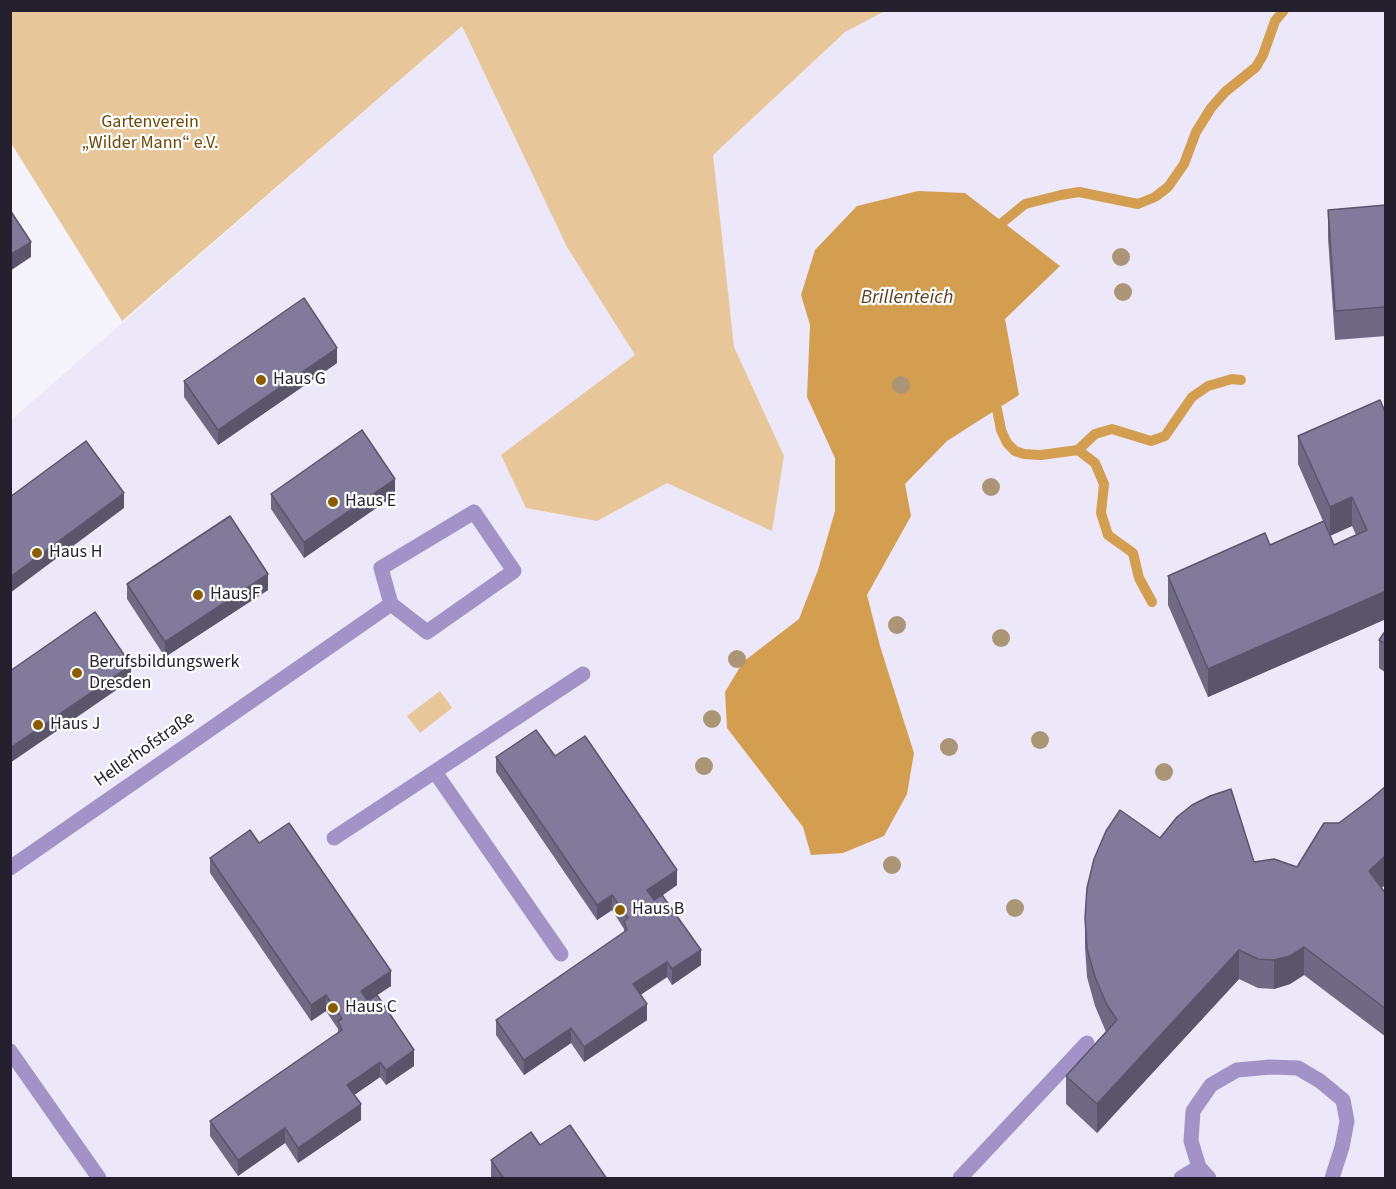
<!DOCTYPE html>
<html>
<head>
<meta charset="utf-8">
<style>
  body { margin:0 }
  #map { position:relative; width:1396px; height:1189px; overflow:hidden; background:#f5f3fb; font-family:"Source Sans 3",sans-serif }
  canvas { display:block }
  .frame { position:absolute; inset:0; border:12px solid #24202d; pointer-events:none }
</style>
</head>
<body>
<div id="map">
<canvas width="1396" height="1189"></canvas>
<div class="frame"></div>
</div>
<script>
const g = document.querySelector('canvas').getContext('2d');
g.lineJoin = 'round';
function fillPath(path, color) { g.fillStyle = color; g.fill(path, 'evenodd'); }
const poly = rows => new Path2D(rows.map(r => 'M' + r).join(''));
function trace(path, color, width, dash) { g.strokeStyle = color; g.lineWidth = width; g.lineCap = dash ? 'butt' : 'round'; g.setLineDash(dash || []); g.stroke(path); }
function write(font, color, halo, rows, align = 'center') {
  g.font = font + ' "Source Sans 3",sans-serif'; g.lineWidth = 4.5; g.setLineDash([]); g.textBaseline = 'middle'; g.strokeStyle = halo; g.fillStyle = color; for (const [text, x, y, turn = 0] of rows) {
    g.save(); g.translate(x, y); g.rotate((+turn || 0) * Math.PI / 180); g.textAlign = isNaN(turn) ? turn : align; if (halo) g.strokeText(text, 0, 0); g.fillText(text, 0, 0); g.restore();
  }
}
const built = poly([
  [479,11,1385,11,1385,1178,11,1178,11,420]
]);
const green = poly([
  [11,10,885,11,845,32,713,155,734,347,784,456,772,531,667,483,597,521,526,508,501,455,635,355,567,247,462,26,122,321,11,143],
  [440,691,452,708,420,733,407,716]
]);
const water = poly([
  [918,191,965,193,1060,266,1005,319,1019,395,947,441,905,484,911,516,867,595,880,646,914,753,907,794,884,836,843,853,811,855,803,827,727,728,725,692,743,662,799,619,818,570,835,511,835,458,807,397,810,325,801,295,815,250,857,206]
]);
const stream = poly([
  [1003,222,1025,204,1061,195,1079,192,1138,204,1155,197,1168,187,1184,164,1196,132,1211,108,1225,92,1256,67,1263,55,1275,21,1284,10],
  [997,409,1001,430,1007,443,1015,451,1024,454,1041,455,1078,450,1095,463,1104,484,1101,513,1108,535,1133,553,1139,578,1152,602],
  [1078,450,1095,434,1112,429,1151,441,1165,436,1192,397,1208,386,1232,379,1241,380]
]);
const service = poly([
  [435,772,561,954],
  [334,838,583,674],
  [960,1178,1087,1043],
  [1181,1178,1199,1167],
  [1209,1178,1199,1167,1191,1141,1193,1111,1211,1085,1237,1070,1270,1067,1298,1068,1320,1081,1343,1100,1347,1121,1342,1147,1332,1178]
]);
const minor = poly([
  [474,512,514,571,427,632,391,604,381,568,474,512],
  [10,868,391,604],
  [10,1051,99,1178]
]);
const trees = [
  [1121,257],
  [1123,292],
  [901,385],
  [991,487],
  [897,625],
  [1001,638],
  [737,659],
  [712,719],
  [1040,740],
  [949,747],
  [704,766],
  [1164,772],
  [892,865],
  [1015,908]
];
const wall = poly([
  [1386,205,1386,336,1335,340,1328,238,1328,210],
  [337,363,218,445,184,397,184,381],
  [1386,414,1386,619,1208,697,1168,605,1168,576,1270,545,1323,521,1298,464,1298,436],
  [1352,526,1356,535,1334,545,1330,535],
  [271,494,395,495,304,558,271,509],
  [127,584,268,590,165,657,127,599],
  [1386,630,1386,673,1379,668,1379,640],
  [555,756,677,885,663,895,701,965,672,985,667,977,640,995,647,1020,584,1062,571,1043,524,1075,496,1035,496,1020,624,932,624,929,612,910,597,920,496,772,496,757],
  [1386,786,1386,884,1381,888,1386,894,1386,1037,1304,975,1290,984,1274,989,1258,988,1239,979,1097,1133,1066,1104,1066,1076,1106,1032,1095,1006,1087,977,1085,947,1085,918,1160,838,1254,862,1297,867,1339,823,1372,798],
  [259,843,391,986,377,995,414,1066,386,1085,380,1077,354,1095,361,1120,298,1163,285,1143,238,1176,210,1136,210,1121,338,1033,338,1029,326,1011,311,1021,210,873,210,858],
  [540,1145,607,1179,491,1179,491,1160]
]);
const shadedWall = poly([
  [31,242,31,257,10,271,10,255],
  [337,348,337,363,218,445,218,430],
  [395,479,395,495,304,558,304,542],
  [124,493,124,508,10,593,10,577],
  [1352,497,1352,526,1330,536,1330,507],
  [268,574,268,590,165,657,165,642],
  [1386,591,1386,619,1208,697,1208,669],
  [131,665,131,680,10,763,10,748],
  [1386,855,1386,884,1369,900,1369,871],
  [677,870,677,885,647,906,647,890],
  [612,895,612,910,597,920,597,905],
  [1304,947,1304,975,1290,984,1274,989,1274,960],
  [701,950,701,965,672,985,672,969],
  [1239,950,1239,979,1097,1133,1097,1104],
  [667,962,667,977,633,1000,633,984],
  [391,971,391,986,361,1006,361,991],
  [326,995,326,1011,311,1021,311,1005],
  [647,1004,647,1020,584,1062,584,1047],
  [571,1028,571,1043,524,1075,524,1060],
  [414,1050,414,1066,386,1085,386,1070],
  [380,1062,380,1077,347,1100,347,1085],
  [361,1104,361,1120,298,1163,298,1148],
  [285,1128,285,1143,238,1176,238,1160]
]);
const building = poly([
  [1386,205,1386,307,1335,311,1328,210,1386,205],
  [10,210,31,242,10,255,10,210],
  [304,298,337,348,218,430,184,381,304,298],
  [1380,400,1386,414,1386,591,1208,669,1168,576,1265,533,1270,545,1324,521,1334,545,1367,530,1352,497,1330,507,1298,436,1380,400],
  [362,430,395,479,304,542,271,494,362,430],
  [86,441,124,493,10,577,10,497,86,441],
  [230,516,268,574,165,642,127,584,230,516],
  [95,612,131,665,10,748,10,671,95,612],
  [1386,630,1386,644,1379,640,1386,630],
  [536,730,555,756,585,736,677,870,647,890,654,900,662,895,701,950,672,969,667,962,633,984,647,1004,584,1047,571,1028,524,1060,496,1020,627,930,624,921,628,918,612,895,597,905,496,757,536,730],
  [1386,786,1386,855,1369,871,1386,894,1386,1009,1304,947,1290,956,1274,960,1258,959,1239,950,1097,1104,1066,1076,1117,1020,1107,1005,1095,977,1087,949,1085,918,1087,888,1094,859,1106,831,1120,810,1160,838,1177,817,1192,805,1210,796,1231,789,1254,862,1274,859,1297,867,1324,823,1339,823,1372,798,1386,786],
  [289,823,391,971,361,991,368,1001,377,995,414,1050,386,1070,380,1062,347,1085,361,1104,298,1148,285,1128,238,1160,210,1121,342,1030,338,1021,342,1019,326,995,311,1005,210,858,250,830,259,843,289,823],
  [570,1125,607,1179,504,1179,491,1160,531,1132,540,1145,570,1125]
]);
const markers = [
  [261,380,6,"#8a5d00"],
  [333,502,6,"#8a5d00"],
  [37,553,6,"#8a5d00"],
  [198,595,6,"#8a5d00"],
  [77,673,6,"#8a5d00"],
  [38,725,6,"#8a5d00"],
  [620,910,6,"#8a5d00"],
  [333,1008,6,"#8a5d00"]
];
const parkNames = [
  ["Gartenverein",150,123],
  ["„Wilder Mann“ e.V.",150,144]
];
const poiNames = [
  ["Haus G",273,380],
  ["Haus E",345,502],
  ["Haus H",49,553],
  ["Haus F",210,595],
  ["Berufsbildungswerk",89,663],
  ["Dresden",89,684],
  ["Haus J",50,725],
  ["Haus B",632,910],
  ["Haus C",345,1008]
];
const streetNames = [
  ["Hellerhofstraße",145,750,-35]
];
const waterNames = [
  ["Brillenteich",907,299]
];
fillPath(built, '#ece8f9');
fillPath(green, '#e7c799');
fillPath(water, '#d39e4f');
trace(stream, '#d39e4f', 10);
trace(service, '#a192c8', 15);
trace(minor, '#a192c8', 15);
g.fillStyle = '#aa9676';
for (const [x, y] of trees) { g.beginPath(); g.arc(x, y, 9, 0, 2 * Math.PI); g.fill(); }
fillPath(wall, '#706984');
fillPath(shadedWall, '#5b556c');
fillPath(building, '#827a9a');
trace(building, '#5b556c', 1.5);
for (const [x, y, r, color] of markers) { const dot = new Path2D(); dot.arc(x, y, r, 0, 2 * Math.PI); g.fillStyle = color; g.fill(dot); trace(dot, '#fff', 2); }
write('18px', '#6c4909', '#fff', parkNames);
write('18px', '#24202d', '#fff', poiNames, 'left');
write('18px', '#24202d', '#fff', streetNames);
write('italic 20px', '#594221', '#fff', waterNames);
</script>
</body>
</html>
